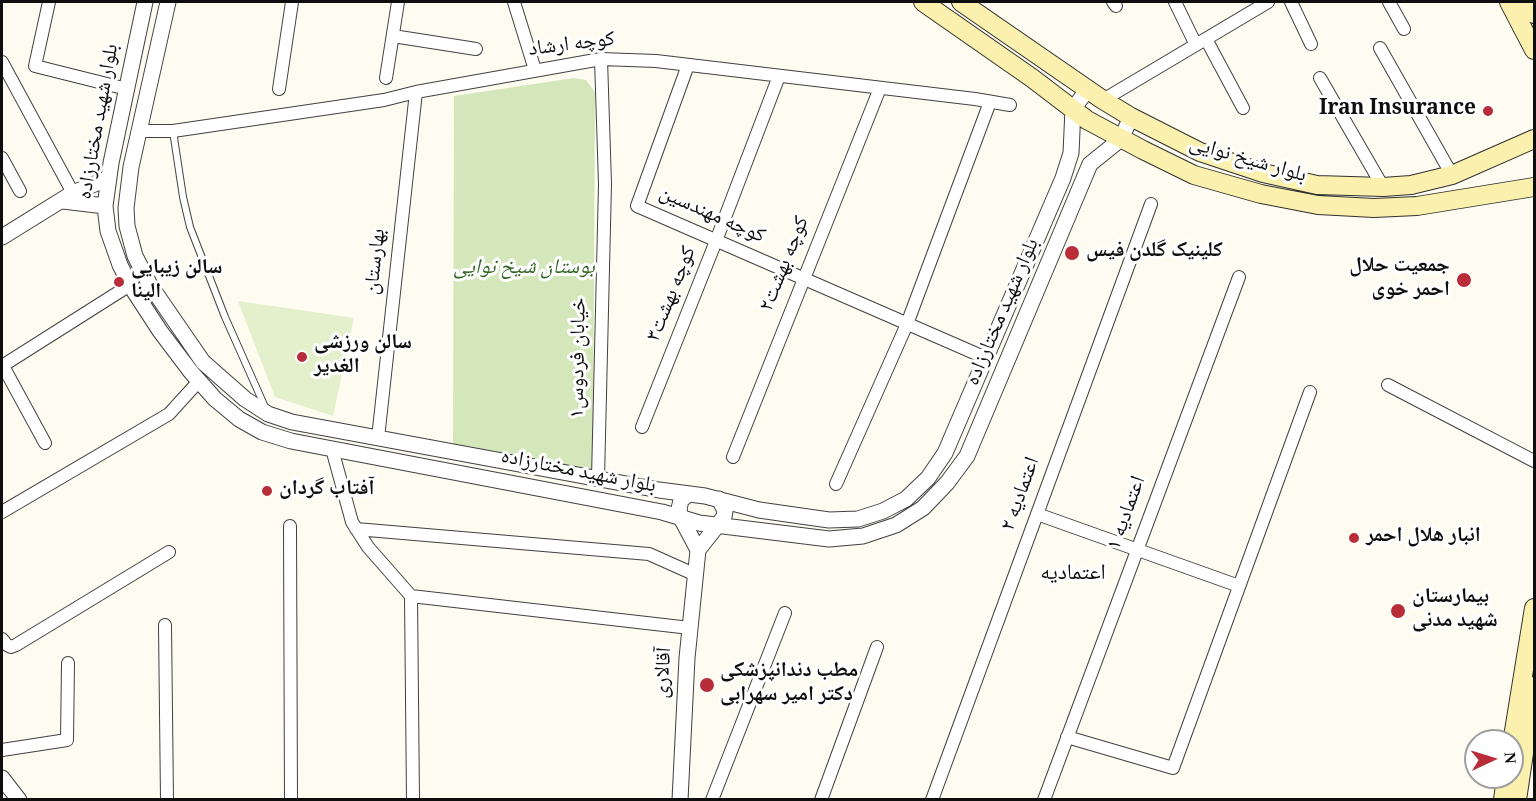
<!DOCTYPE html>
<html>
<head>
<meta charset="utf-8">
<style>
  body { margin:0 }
  #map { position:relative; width:1536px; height:801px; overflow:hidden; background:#fefbf0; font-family:Georgia,serif }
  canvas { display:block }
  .frame { position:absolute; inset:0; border:3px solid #0e0e0e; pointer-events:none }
  .north { position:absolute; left:1464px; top:729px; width:60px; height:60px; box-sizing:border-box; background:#fff; border:2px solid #9f9f9f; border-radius:50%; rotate:86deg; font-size:16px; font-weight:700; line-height:24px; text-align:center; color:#0e0e0e }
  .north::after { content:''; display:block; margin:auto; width:21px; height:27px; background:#b82d38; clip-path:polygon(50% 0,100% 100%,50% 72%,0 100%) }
</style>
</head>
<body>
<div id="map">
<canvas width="1536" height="801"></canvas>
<div class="frame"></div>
<div class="north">N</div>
</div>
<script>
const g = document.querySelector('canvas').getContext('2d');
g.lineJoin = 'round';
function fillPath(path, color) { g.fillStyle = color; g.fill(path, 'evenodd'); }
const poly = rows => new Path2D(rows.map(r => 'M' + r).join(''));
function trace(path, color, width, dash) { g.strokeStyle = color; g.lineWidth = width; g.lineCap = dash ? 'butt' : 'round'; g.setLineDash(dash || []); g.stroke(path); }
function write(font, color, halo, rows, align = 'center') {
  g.font = font + ' Georgia,"Noto Naskh Arabic",serif'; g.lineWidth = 6; g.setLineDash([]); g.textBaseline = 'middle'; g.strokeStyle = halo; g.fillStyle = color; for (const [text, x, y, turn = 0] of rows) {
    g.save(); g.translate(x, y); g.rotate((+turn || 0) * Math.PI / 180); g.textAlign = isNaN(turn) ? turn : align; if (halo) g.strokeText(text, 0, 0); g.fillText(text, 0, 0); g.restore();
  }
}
const green = poly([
  [574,78,586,80,595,92,593,472,453,444,454,96]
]);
const pitch = poly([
  [238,301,354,318,333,416,275,397]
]);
const service = poly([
  [173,131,183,197,190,227,225,317,265,407]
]);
const minor = poly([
  [49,2,35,66,127,89],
  [514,2,535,70],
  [1113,2,1116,6],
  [1175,2,1196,45],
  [1291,2,1311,44],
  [1389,2,1404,29],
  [393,36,476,49],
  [1206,39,1243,108],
  [1380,48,1452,175],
  [2,62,73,193],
  [688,65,637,206,986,358],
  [386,78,398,2],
  [1320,78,1383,187],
  [279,89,292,2],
  [1103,100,1268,2],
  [139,131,173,131,384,100,416,92,601,59,656,61,975,99,1010,105],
  [2,158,20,191],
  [2,364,45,443],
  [2,366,130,285],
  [1388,385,1534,461],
  [642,427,716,241,779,76],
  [378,438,416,92],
  [332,449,352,522,368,547,411,596],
  [733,457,880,88],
  [598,478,605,184,601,59],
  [836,484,907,324,990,102],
  [2,512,169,414,199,381],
  [1037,514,1239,586],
  [290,526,291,800],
  [356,529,649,554,696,575],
  [411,596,690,628],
  [411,596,413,800],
  [165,625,167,800],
  [2,639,7,645,11,647,16,645,169,552],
  [1067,737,1173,768,1310,392],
  [2,750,67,740,68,663],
  [712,800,785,613],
  [821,800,877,647],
  [932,800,1151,204],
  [1044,800,1239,277]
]);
const tertiary = poly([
  [145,2,111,163,105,206,108,231,120,265,130,285,160,331,191,372,215,399,239,419,262,432,291,441,662,512,699,523,829,539,863,536,896,525,923,508,947,483,967,456,1090,164,1121,139,1131,117],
  [168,2,131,167,126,208,127,226,135,256,150,285,203,362,245,399,268,414,292,422,659,490,705,496,759,510,829,520,858,519,883,511,906,499,928,478,945,453,1063,178,1071,153,1073,109,1088,89],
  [63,201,105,206],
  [2,237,73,193,109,178],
  [689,494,681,500,679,509,681,518,698,550],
  [698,550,724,517,725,511,719,499],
  [2,778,19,800],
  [680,800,687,658,698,550]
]);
const secondary = poly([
  [923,2,1032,78,1087,120,1143,150,1194,175,1261,194,1318,205,1374,208,1417,206,1534,187],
  [961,2,1103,100,1131,117,1200,152,1263,173,1317,185,1383,187,1411,185,1452,175,1534,139],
  [1509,2,1534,50],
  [1528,2,1534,14],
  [1512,743,1534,608],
  [1503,800,1506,777],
  [1517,800,1534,686]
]);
const markers = [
  [1488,111,6,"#b82d38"],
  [1072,253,8,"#b82d38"],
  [1464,280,8,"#b82d38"],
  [119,282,6,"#b82d38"],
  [302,357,6,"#b82d38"],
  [267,491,6,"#b82d38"],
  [1354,538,6,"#b82d38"],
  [1398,611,8,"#b82d38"],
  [707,685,8,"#b82d38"]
];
const streetNames = [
  ["کوچه ارشاد",572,47,-7],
  ["بلوار شهید مختارزاده",101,122,-80],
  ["بلوار شیخ نوایی",1247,162,16],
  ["کوچه مهندسین",711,217,24],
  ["بهارستان",378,262,-84],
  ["کوچه بهشت۲",787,265,-68],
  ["کوچه بهشت۳",674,295,-68],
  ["بلوار شهید مختارزاده",1005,313,-67],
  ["خیابان فردوس۱",581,358,-89],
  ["بلوار شهید مختارزاده",578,474,11],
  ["اعتمادیه ۲",1023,495,-70],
  ["اعتمادیه ۱",1129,514,-70],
  ["آقالاری",666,673,-86]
];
const poiNames = [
  ["Iran Insurance",1476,111,"right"],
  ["کلینیک گلدن فیس",1086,253],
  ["جمعیت حلال",1450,268,"right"],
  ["احمر خوی",1450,292,"right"],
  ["سالن زیبایی",131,270],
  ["الینا",131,294],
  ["سالن ورزشی",314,345],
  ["الغدیر",314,369],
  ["آفتاب گردان",279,491],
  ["انبار هلال احمر",1366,538],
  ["بیمارستان",1412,599],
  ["شهید مدنی",1412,623],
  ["مطب دندانپزشکی",720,673],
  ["دکتر امیر سهرابی",720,697]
];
const parkNames = [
  ["بوستان شیخ نوایی",524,270]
];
const neighbourhoodNames = [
  ["اعتمادیه",1073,576]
];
fillPath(green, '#d4e7bb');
fillPath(pitch, '#e4efcc');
trace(service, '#414141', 8);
trace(minor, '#414141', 14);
trace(tertiary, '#414141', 17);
trace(secondary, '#303030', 20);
trace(service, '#fff', 6);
trace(minor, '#fff', 12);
trace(tertiary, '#fff', 15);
trace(secondary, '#fbf0ae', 18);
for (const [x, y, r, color] of markers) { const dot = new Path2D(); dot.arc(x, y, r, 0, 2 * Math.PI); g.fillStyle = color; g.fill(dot); trace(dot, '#fff', 2); }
write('21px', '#0e0e0e', '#fff', streetNames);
write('bold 21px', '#0e0e0e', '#fff', poiNames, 'left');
write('italic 21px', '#316321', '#fff', parkNames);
write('22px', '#0e0e0e', '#fff', neighbourhoodNames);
</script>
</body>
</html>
